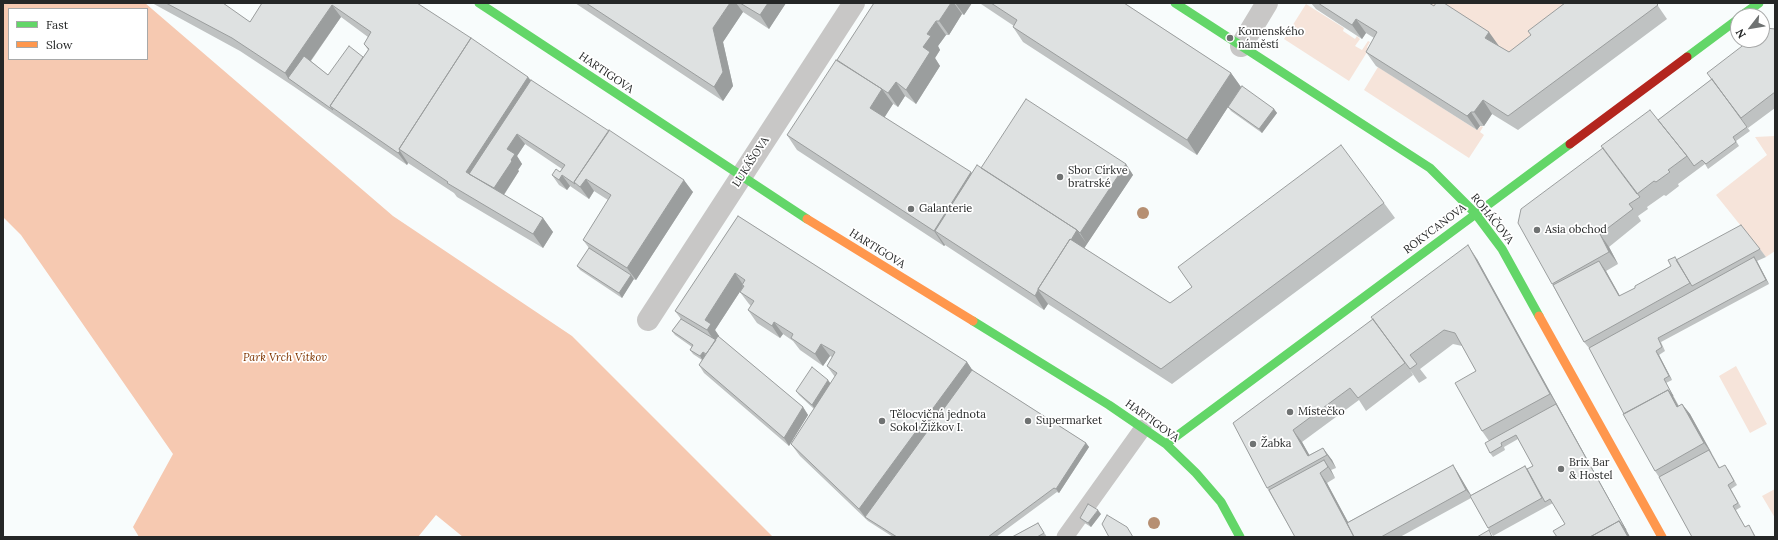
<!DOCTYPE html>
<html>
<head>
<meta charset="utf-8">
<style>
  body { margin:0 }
  #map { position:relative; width:1778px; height:540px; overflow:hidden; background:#f8fcfc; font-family:Lora,serif }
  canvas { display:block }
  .frame { position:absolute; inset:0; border:4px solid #252727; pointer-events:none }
  .legend { position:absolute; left:8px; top:8px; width:140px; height:52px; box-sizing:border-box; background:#fff; border:1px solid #a8a9a9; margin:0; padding:5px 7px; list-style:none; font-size:12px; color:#252727 }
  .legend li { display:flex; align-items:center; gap:8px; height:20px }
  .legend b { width:20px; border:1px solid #a8a9a9 }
  .north { position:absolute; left:1730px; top:8px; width:40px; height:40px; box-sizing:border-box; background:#fff; border:1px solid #a8a9a9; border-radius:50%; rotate:239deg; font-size:11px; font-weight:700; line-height:16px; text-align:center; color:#252727 }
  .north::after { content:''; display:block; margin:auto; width:14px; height:18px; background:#6f7272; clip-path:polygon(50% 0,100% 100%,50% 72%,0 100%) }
</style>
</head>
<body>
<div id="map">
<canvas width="1778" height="540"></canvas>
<div class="frame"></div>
<ul class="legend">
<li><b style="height:5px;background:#63d668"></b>Fast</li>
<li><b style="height:5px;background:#ff974d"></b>Slow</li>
</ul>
<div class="north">N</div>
</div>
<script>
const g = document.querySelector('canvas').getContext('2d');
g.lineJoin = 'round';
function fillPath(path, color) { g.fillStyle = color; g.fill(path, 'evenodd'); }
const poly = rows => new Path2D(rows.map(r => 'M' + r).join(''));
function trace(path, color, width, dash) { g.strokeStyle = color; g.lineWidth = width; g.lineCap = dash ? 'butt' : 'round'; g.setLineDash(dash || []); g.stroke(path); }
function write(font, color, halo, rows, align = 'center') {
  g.font = font + ' Lora,serif'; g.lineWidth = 3.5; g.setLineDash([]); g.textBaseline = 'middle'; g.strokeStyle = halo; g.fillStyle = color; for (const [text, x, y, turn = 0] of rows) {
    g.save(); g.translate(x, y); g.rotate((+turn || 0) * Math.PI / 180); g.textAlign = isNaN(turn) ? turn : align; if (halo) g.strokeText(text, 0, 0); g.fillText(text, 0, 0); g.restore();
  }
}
const green = poly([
  [1420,3,1585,3,1511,54,1431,11],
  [1306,4,1344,28,1343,31,1355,39,1357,36,1360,39,1355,46,1362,50,1368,41,1370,42,1367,47,1369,49,1349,81,1284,39],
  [1378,67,1477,130,1481,126,1483,127,1480,132,1484,135,1469,158,1364,90],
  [1775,136,1775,251,1766,257,1716,195,1767,155,1755,137],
  [1736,366,1767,424,1750,433,1719,376],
  [1775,489,1775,518,1762,496]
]);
const forest = poly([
  [3,3,145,3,393,216,572,336,773,537,463,537,436,515,418,537,139,537,133,527,173,454,21,235,3,217],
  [9,9,147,9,147,59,9,59]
]);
const lane = poly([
  [1065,537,1143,428]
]);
const street = poly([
  [1241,46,1267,3],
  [648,320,854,3]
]);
const fast = poly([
  [479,3,807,219],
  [1175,3,1430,168,1475,213,1502,249,1539,316],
  [1741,16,1759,3],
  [1687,57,1738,19],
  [973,321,1109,405,1166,444,1196,473,1221,502,1240,537],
  [1166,444,1570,144]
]);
const slow = poly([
  [807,219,973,321],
  [1539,316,1662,537]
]);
const jam = poly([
  [1570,144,1687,57]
]);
const trees = [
  [1143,213],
  [1154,523]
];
const wall = poly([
  [152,3,227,3,225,5,250,22,262,3,417,3,528,77,531,80,693,192,636,280,633,279,622,298,580,270,577,266,589,248,583,240,608,200,594,191,589,199,570,186,567,190,559,185,552,175,560,172,562,169,525,144,517,156,522,164,518,170,519,171,504,195,543,218,553,232,543,248,457,197,454,193,408,163,407,165,293,86,240,51],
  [341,17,368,37,364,44,368,50,363,57,328,75,311,61],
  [575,3,786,3,769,29,743,12,723,42,733,86,723,101],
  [874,3,972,3,964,15,962,14,949,35,946,35,938,46,940,50,935,58,940,66,916,104,905,96,898,107,892,103,893,104,884,117,972,173,981,168,1126,164,1133,175,1084,248,1170,303,1192,287,1178,267,1384,203,1395,218,1172,384,1048,304,1044,310,945,245,944,246,797,150,787,135,837,60],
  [980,3,1124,3,1231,73,1241,87,1274,109,1277,113,1262,133,1231,111,1228,107,1197,155,1023,42,1013,27,1014,26,981,4],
  [1311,3,1429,3,1509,52,1656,3,1667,19,1518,130,1492,114,1484,126,1480,126,1477,130,1376,66,1366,52,1374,38,1366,33,1362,39,1316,9],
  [1775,29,1775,108,1748,128,1726,99,1750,131,1736,141,1739,146,1708,169,1705,164,1678,184,1679,186,1666,196,1664,195,1647,207,1648,209,1638,216,1641,221,1609,247,1618,264,1606,271,1620,296,1635,288,1671,266,1676,260,1760,249,1766,257,1757,261,1769,284,1661,342,1665,351,1659,355,1672,380,1666,383,1679,406,1682,404,1690,414,1720,468,1728,469,1737,485,1731,489,1741,507,1736,510,1745,527,1749,525,1756,537,1692,537,1659,477,1655,471,1589,348,1584,342,1552,284,1658,120,1712,79],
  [738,216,967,362,972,370,1086,443,1089,447,1059,493,1057,492,996,537,893,537,868,521,800,456,791,444,814,409,799,395,796,391,830,384,835,377,827,366,832,357,830,356,823,366,800,350,793,341,783,334,780,338,757,323,748,310,751,306,749,304,740,292,743,287,715,330,719,336,719,337,803,407,808,415,789,446,704,373,699,365,702,360,693,354,690,350,692,347,675,335,672,331,681,319,675,311],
  [1477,259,1630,537,1557,537,1565,524,1553,503,1493,536,1488,528,1471,498,1400,537,1295,537,1267,488,1233,423,1373,319],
  [1453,344,1462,346,1476,371,1482,431,1489,441,1490,453,1493,457,1505,450,1504,447,1518,439,1533,466,1527,469,1525,466,1471,495,1458,473,1453,465,1348,522,1327,483,1335,478,1331,470,1336,468,1332,460,1323,448,1309,455,1302,442,1359,400,1366,411,1413,375,1410,370,1419,383,1427,378,1420,369],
  [1101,514,1091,527,1083,522,1080,518],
  [1038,523,1047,537,1012,537]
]);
const shadedWall = poly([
  [730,3,736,3,743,12,723,42,733,86,723,101,714,87,713,28],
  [768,3,786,3,769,29,760,15],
  [951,3,954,3,962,14,949,35,939,21],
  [955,3,972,3,964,15],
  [332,5,341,17,295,83,288,78,285,73],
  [1356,19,1366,33,1362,39,1352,25],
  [936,21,946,35,938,46,940,50,935,58,940,66,916,104,906,90,923,47,927,34],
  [1489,32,1499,46,1485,38],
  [1231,73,1241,87,1197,155,1187,140],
  [528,77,538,91,480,181,466,172],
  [896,82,905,96,898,107,888,93],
  [882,89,893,104,881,123,870,108],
  [1483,100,1492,114,1484,126,1474,112],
  [1274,109,1277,113,1262,133,1259,129],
  [1471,112,1480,126,1477,130,1467,116],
  [517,134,525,144,517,156,522,164,518,170,519,171,501,199,494,188,511,160,507,149],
  [400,151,408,163,407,165,398,153],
  [1126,164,1133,175,1087,244,1080,233],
  [971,172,981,187,935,231,945,245,944,246,934,231],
  [562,175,570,186,567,190,559,180],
  [586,179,594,191,589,199,580,187],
  [684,180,693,192,636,280,627,268],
  [543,218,553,232,543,248,533,234],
  [1077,230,1087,244,1052,298,1038,290],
  [1600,234,1609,247,1618,264,1609,252],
  [1468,245,1477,259,1630,537,1628,537,1556,404,1550,394],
  [1754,257,1757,261,1769,284,1766,280],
  [1599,261,1606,271,1626,307,1619,296],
  [735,273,744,286,742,285,743,287,715,330,719,336,715,342,707,330,705,320],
  [631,275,634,279,622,298,619,293],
  [1038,290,1048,304,1044,310,1035,296],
  [774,322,783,334,780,338,772,326],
  [821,344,830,356,823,366,815,354],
  [1656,351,1659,355,1672,380,1669,376],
  [703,352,706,356,703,361,700,356],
  [967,362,975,374,865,517,859,509],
  [1664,379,1666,383,1684,417,1677,407,1668,390],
  [828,380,831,384,815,409,812,405],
  [1682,404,1690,414,1712,454,1704,443],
  [803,407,808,415,789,446,784,438],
  [1293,430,1302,442,1314,463,1308,456],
  [1086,443,1089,447,1059,493,1056,489],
  [1323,448,1332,460,1336,468,1327,455],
  [1324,460,1331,470,1335,478,1328,467],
  [1453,465,1458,473,1472,497,1466,490],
  [1320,473,1327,483,1356,537,1354,537],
  [1098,510,1101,514,1091,527,1088,523]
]);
const building = poly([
  [166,3,223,3,250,22,262,3,417,3,471,38,399,149,400,151,398,153,330,106,369,49,364,44,371,32,332,5,285,73,232,38,166,3],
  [586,3,730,3,713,28,723,72,714,87,586,3],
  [740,3,768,3,760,15,740,3],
  [874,3,951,3,939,21,936,21,927,34,931,36,923,47,930,52,906,90,896,82,888,93,837,60,874,3],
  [991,3,1124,3,1231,73,1187,140,1013,27,1017,20,991,3],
  [1318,3,1429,3,1434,6,1436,3,1444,3,1489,32,1485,38,1509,52,1531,35,1528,31,1565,3,1656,3,1658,5,1508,116,1483,100,1474,112,1471,112,1467,116,1366,52,1377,32,1356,19,1352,25,1318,3],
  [1766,28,1775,29,1775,92,1741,118,1707,73,1750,40,1762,40,1762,31,1766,28],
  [471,38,528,77,466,172,543,218,533,234,447,183,448,182,399,149,471,38],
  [349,46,363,57,330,106,333,110,288,78,304,56,328,75,349,46],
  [836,60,882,89,870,108,971,172,934,231,787,135,836,60],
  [1712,79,1747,127,1733,137,1736,142,1706,164,1702,160,1694,166,1687,156,1658,120,1712,79],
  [531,80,609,131,574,182,575,184,562,175,559,180,552,175,556,169,560,172,565,165,517,134,507,149,515,154,511,160,512,161,494,188,469,174,531,80],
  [1242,86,1274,109,1259,129,1228,107,1242,86],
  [1026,99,1126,164,1080,233,1077,230,981,168,1026,99],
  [1650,110,1687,156,1668,170,1670,172,1656,182,1654,181,1637,194,1601,146,1650,110],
  [609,130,684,180,627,268,583,240,611,195,586,179,580,187,574,182,609,130],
  [1341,145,1384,203,1161,369,1038,289,1070,239,1170,303,1192,287,1178,267,1341,145],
  [1603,148,1640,197,1629,204,1633,209,1600,234,1609,252,1552,284,1518,223,1521,209,1603,148],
  [977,165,1077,230,1071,240,1070,239,1038,289,1038,290,1035,296,935,231,977,165],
  [738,216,967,362,859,509,791,444,837,373,827,366,835,352,821,344,815,354,791,338,793,334,774,322,772,326,748,310,754,301,740,292,744,286,742,285,745,280,735,273,705,320,711,324,707,330,675,311,738,216],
  [1741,225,1760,249,1692,286,1676,260,1741,225],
  [1468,245,1550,394,1482,431,1455,383,1476,371,1455,333,1444,330,1410,355,1417,364,1410,369,1371,317,1468,245],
  [589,248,631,275,619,293,577,266,589,248],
  [1675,257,1690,283,1584,342,1553,285,1599,261,1619,296,1635,288,1635,286,1671,266,1668,260,1675,257],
  [1754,257,1766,280,1658,338,1662,347,1656,351,1669,376,1664,379,1673,396,1668,390,1624,414,1589,348,1754,257],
  [681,319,716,340,706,354,703,352,700,356,690,350,693,345,672,331,681,319],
  [1373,319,1405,363,1358,398,1350,388,1293,430,1308,456,1323,448,1327,455,1267,488,1233,423,1373,319],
  [718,336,803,407,784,438,699,365,718,336],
  [812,367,828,380,812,405,796,391,812,367],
  [972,370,1086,443,1056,489,1054,488,988,537,897,537,865,517,972,370],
  [1668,390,1677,407,1682,404,1704,443,1655,471,1623,414,1668,390],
  [1556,404,1626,530,1619,521,1590,537,1557,537,1553,531,1565,524,1550,499,1545,502,1527,469,1533,466,1516,435,1501,443,1502,446,1490,453,1485,443,1556,404],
  [1709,450,1719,468,1725,465,1734,481,1728,485,1738,503,1733,506,1745,527,1749,525,1755,537,1692,537,1659,477,1709,450],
  [1324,460,1328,467,1320,473,1354,537,1295,537,1269,490,1324,460],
  [1453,465,1466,490,1381,537,1354,537,1347,523,1453,465],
  [1525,466,1542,498,1488,528,1470,496,1525,466],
  [1088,504,1098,510,1088,523,1080,518,1088,504],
  [1107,515,1127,527,1133,537,1109,537,1102,524,1107,515],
  [1619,521,1628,537,1590,537,1619,521],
  [1038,523,1044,533,1037,537,1012,537,1038,523],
  [1489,530,1492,537,1477,537,1489,530]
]);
const markers = [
  [1230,38,4,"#6f7272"],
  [1060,177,4,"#6f7272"],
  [911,209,4,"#6f7272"],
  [1537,230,4,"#6f7272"],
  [1290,412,4,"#6f7272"],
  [882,421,4,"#6f7272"],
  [1028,421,4,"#6f7272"],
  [1253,444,4,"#6f7272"],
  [1561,469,4,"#6f7272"]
];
const poiNames = [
  ["Komenského",1238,32],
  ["náměstí",1238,45],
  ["Sbor Církve",1068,171],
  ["bratrské",1068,184],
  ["Galanterie",919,209],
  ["Asia obchod",1545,230],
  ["Místečko",1298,412],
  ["Tělocvičná jednota",890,415],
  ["Sokol Žižkov I.",890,428],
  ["Supermarket",1036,421],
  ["Žabka",1261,444],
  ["Brix Bar",1569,463],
  ["& Hostel",1569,476]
];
const streetNames = [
  ["HARTIGOVA",606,73,34],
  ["LUKÁŠOVA",751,162,-57],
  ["ROHÁČOVA",1492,219,51],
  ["ROKYCANOVA",1435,229,-37],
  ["HARTIGOVA",877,249,32],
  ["HARTIGOVA",1152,421,36]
];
const parkNames = [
  ["Park Vrch Vítkov",285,358]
];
fillPath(green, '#f6e4da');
fillPath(forest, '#f6c9b1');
trace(lane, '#c8c7c6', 17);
trace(street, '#c8c7c6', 22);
trace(fast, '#63d668', 9);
trace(slow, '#ff974d', 9);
trace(jam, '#b3261e', 9);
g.fillStyle = '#b68f72';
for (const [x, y] of trees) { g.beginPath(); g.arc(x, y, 6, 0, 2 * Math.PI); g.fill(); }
fillPath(wall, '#bfc2c2');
fillPath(shadedWall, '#9b9e9e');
fillPath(building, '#dee1e1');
trace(building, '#9b9e9e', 1);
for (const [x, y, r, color] of markers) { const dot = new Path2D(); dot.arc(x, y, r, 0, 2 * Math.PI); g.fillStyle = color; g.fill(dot); trace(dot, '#fff', 1.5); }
write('11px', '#252727', '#fff', poiNames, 'left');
write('11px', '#252727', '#fff', streetNames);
write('italic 11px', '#803501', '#fff', parkNames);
</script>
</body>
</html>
